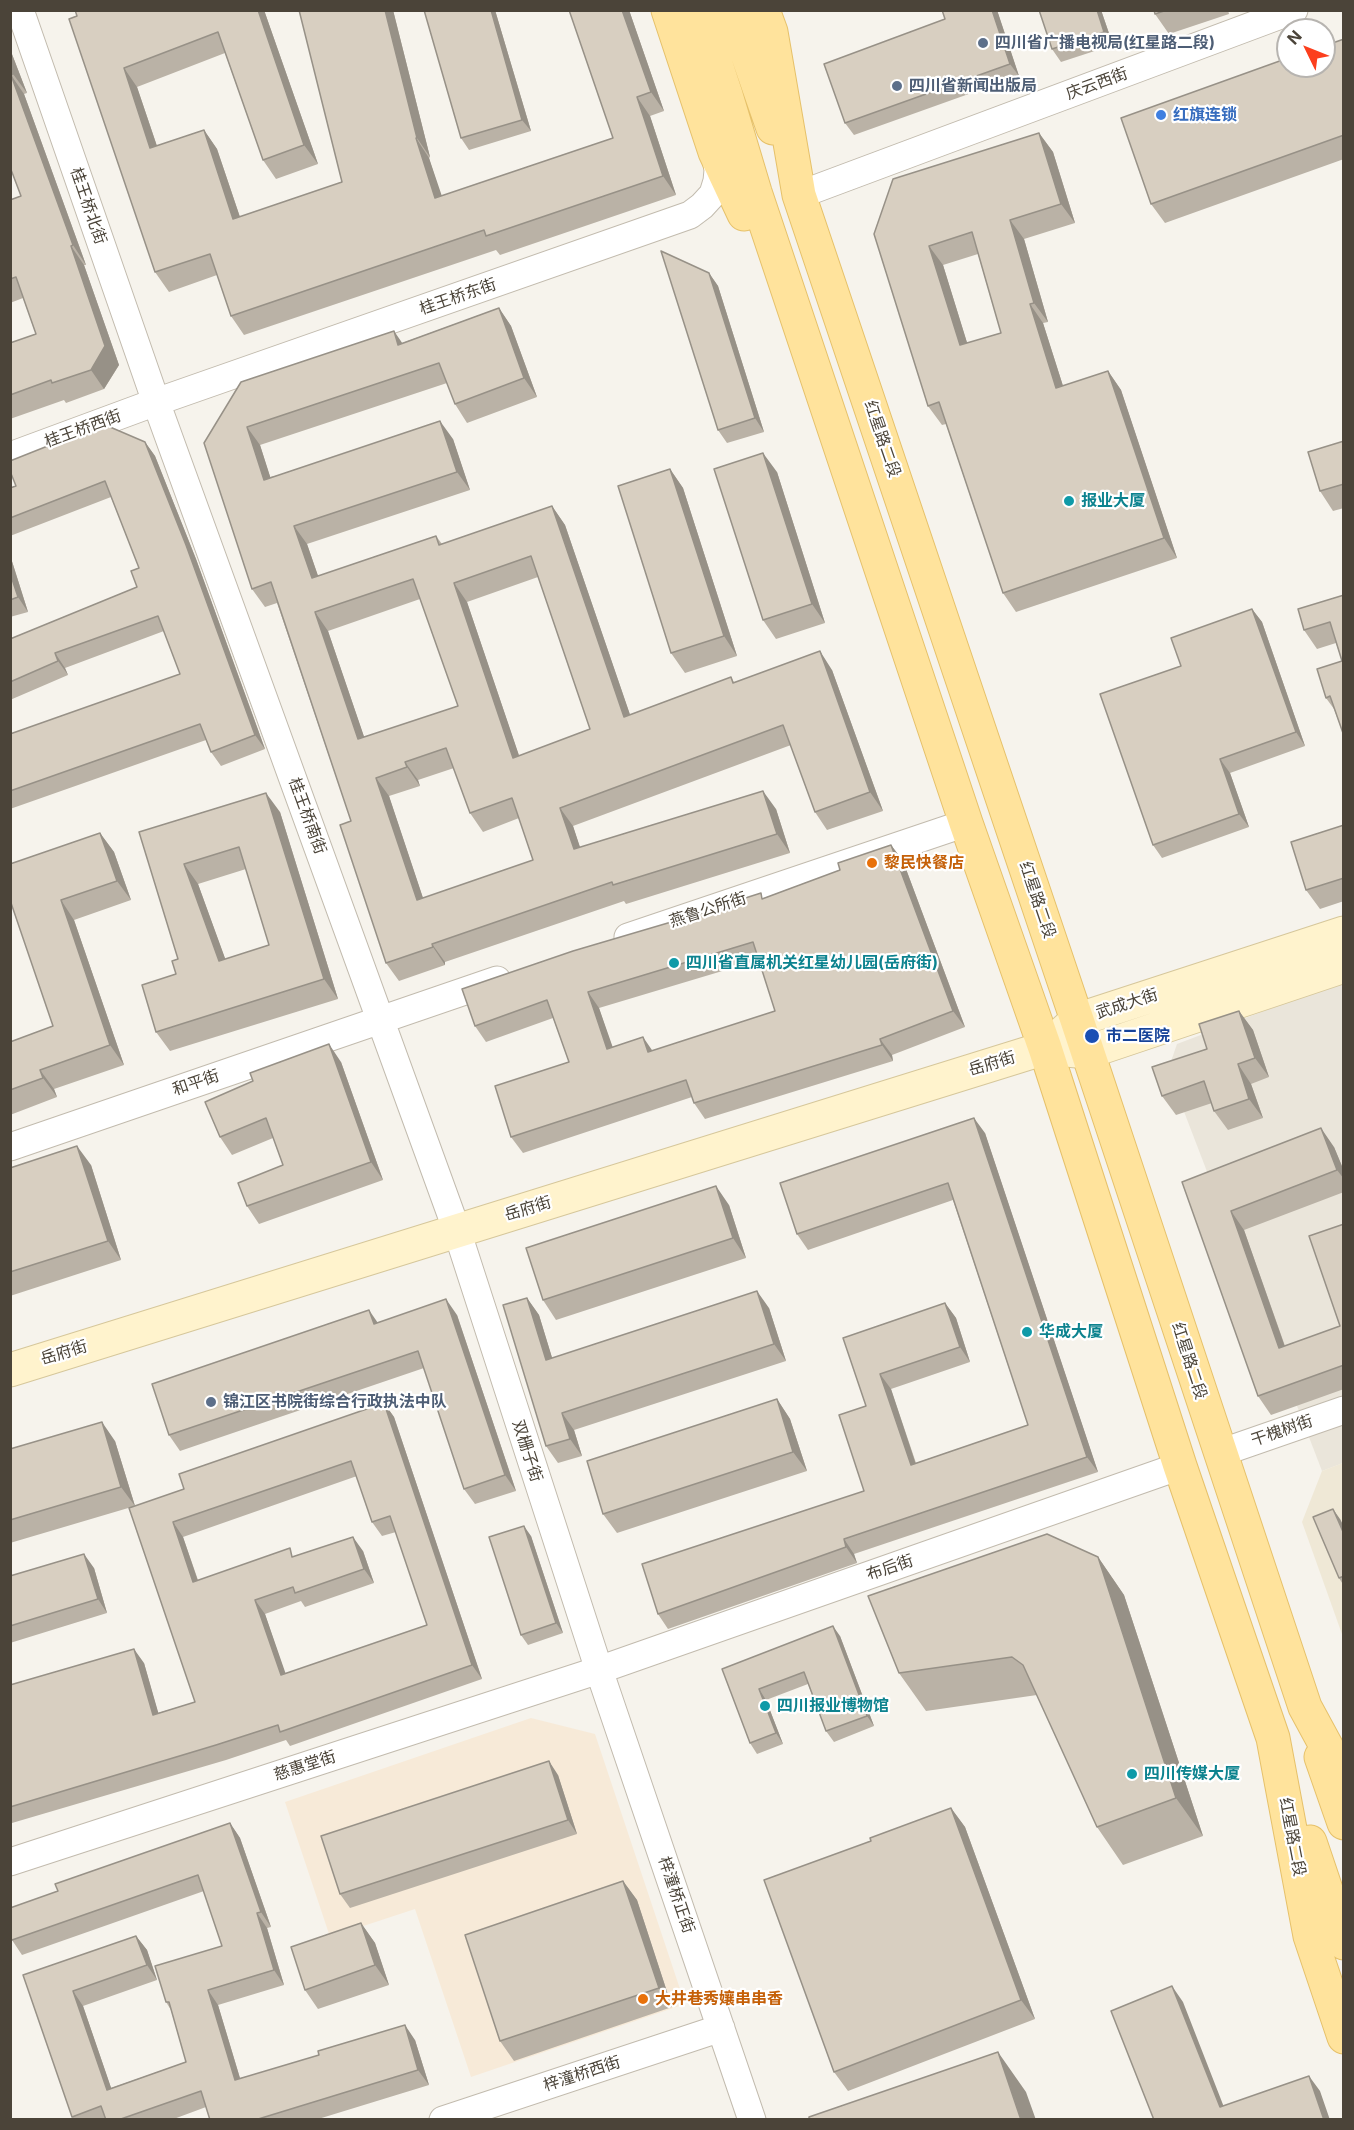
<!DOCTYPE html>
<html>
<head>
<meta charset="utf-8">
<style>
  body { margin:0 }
  #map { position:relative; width:1354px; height:2130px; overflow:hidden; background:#f6f3ec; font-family:Inter,sans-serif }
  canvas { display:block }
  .frame { position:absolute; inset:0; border:12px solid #4b4439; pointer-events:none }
  .north { position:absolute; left:1276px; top:18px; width:60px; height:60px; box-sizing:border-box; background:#fff; border:2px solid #b7b4b0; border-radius:50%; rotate:313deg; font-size:16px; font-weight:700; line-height:24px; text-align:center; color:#4b4439 }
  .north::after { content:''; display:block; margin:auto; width:21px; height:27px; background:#fc3f1d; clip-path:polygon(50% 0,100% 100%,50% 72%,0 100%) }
</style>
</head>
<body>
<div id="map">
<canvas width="1354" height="2130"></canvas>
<div class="frame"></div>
<div class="north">N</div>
</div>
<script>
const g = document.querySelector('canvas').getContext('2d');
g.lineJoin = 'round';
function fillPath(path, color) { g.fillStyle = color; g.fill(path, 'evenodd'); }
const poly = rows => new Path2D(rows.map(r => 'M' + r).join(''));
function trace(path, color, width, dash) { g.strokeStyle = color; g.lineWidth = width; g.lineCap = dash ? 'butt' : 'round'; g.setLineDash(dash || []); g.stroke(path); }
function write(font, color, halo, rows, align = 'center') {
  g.font = font + ' Inter,"Noto Sans SC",sans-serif'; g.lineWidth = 4.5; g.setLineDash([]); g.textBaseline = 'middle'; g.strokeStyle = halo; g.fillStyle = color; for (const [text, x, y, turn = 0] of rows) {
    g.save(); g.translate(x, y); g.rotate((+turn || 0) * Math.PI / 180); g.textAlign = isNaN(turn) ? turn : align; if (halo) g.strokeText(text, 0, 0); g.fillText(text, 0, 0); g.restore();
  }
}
const residential = poly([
  [1343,981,1343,1463,1322,1471,1168,1070,1177,1044]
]);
const commercial = poly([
  [531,1718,595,1734,685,2004,471,2077,415,1909,330,1937,285,1802]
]);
const education = poly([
  [1343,1463,1343,1637,1302,1522,1322,1471]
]);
const street = poly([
  [20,10,156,402,457,1231,599,1670,752,2120],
  [799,195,1294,10],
  [10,456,156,402,690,215,702,206,713,194,717,181,718,170,715,153],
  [628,937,966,823],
  [10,1147,497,980],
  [1220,1453,1344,1410],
  [10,1862,599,1670,1180,1466],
  [443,2120,721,2028]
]);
const secondary = poly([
  [1057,1038,1077,1020,1344,933],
  [10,1370,1045,1048,1088,1052,1344,966]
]);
const primary = poly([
  [668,10,715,152,744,214],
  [698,10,726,95,755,192,966,823,1045,1048,1180,1466,1273,1738,1310,1936,1344,2037],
  [732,10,773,128],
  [763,10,771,32,799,195,1077,1020,1305,1707,1344,1779],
  [1321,1757,1344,1823],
  [1310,1842,1344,1943]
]);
const wall = poly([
  [75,10,264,10,318,164,276,179,263,160,225,53,137,87,157,146,204,130,217,149,240,217,342,182,393,10,430,157,429,158,441,196,613,138,569,10,629,10,664,111,650,116,676,195,500,255,496,250,244,335,231,316,217,275,169,292,155,272],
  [424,10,495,10,531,131,469,150,461,138],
  [997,10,1019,76,854,135,845,123],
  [1101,10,1113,45,1061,62,1052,49],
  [1154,10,1228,10,1229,14,1169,34,1155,14],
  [1344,39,1344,159,1165,223,1151,204],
  [10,49,27,93,24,94,86,265,84,265,119,365,104,389,66,403,64,400,10,419,10,343,36,334,23,298,10,303,10,200,21,196,10,167],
  [1039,133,1053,152,1075,223,1024,239,1048,322,1043,323,1063,386,1108,371,1121,390,1177,558,1016,612,1003,593,946,424,942,425,928,406,874,234],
  [978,254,1001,333,967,343,943,265],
  [709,273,718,286,764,432,727,443,718,430],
  [499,308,511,326,537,397,467,423,455,404,447,383,260,445,270,477,453,439,470,490,307,544,318,576,436,536,442,544,552,506,565,525,630,715,731,677,734,682,832,670,883,811,827,830,815,812,791,745,573,826,580,848,776,809,790,853,626,904,624,901,445,962,445,965,399,981,386,963,351,821,277,603,265,607,252,589,204,443,402,343],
  [538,577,590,729,519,756,467,602],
  [420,599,458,706,364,737,328,631],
  [454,768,470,813,483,832,519,818,533,860,423,898,389,796,420,786,418,780],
  [1344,441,1344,508,1333,511,1320,491],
  [145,442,155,456,196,559,265,749,221,766,211,752,206,740,10,809,10,734,180,674,164,631,65,668,68,675,10,700,10,639,137,587,139,568,111,497,10,536,10,488],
  [670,469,683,488,737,656,685,673,671,653],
  [777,472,825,623,776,639,763,620],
  [10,555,28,612,10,617],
  [1344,595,1344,736,1334,709,1326,698,1342,661,1336,643,1317,649,1304,630],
  [1252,609,1262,622,1305,746,1230,773,1249,827,1162,858,1153,845,1181,666],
  [280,812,338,999,170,1051,156,1032,176,974,178,959,139,832],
  [246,869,269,945,225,959,198,884],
  [1344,825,1344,901,1320,909,1306,890],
  [100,833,114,852,131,900,74,920,124,1065,54,1089,57,1097,10,1115,10,1042,53,1026,10,900],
  [891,845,903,861,965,1027,892,1055,893,1061,705,1119,694,1103,692,1097,523,1153,511,1137,569,1062,553,1018,486,1042,475,1026,764,898,840,870],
  [759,960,775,1011,653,1051,612,1047,599,1008],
  [1239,1011,1253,1030,1269,1077,1251,1084,1263,1118,1228,1130,1214,1111,1212,1103,1176,1115,1162,1096,1207,1049],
  [341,1062,383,1180,259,1224,247,1206,283,1165,273,1138,232,1155,220,1137],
  [985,1133,1098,1472,854,1554,857,1563,668,1629,658,1614,864,1491,866,1406,843,1338,945,1303,956,1318,970,1362,891,1389,916,1463,1028,1425,953,1200,808,1250,797,1234],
  [1334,1147,1344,1171,1344,1192,1244,1230,1285,1346,1340,1326,1344,1224,1344,1389,1271,1415,1258,1396,1182,1182],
  [91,1165,121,1260,10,1296,10,1168],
  [729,1205,746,1258,556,1320,543,1300],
  [527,1298,539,1315,552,1358,769,1308,786,1361,574,1430,582,1456,558,1463,546,1446],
  [457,1315,516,1491,475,1504,464,1489,424,1368,180,1451,169,1435,378,1322],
  [777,1399,790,1419,807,1471,617,1533,603,1514],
  [384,1403,394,1417,482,1679,290,1746,286,1740,226,1760,12,1823,10,1821,10,1685,144,1663,158,1713,195,1702,129,1508,184,1489],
  [357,1476,372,1522,382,1536,396,1532,427,1625,285,1674,265,1614,301,1601,305,1607,374,1583,363,1551,295,1556,198,1580,183,1537],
  [115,1441,135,1506,10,1543,10,1449],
  [1340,1519,1344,1527,1344,1586,1339,1578],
  [531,1536,563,1633,528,1645,521,1635],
  [1098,1557,1124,1595,1203,1836,1123,1865,1097,1827,1037,1695,926,1711,899,1673],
  [94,1568,107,1613,10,1643,10,1576],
  [840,1636,874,1726,834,1742,826,1731,808,1684,766,1700,783,1744,757,1754,750,1743,722,1669],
  [558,1775,577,1834,350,1908,340,1894],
  [951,1808,965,1827,1035,2019,848,2091,834,2072,871,1841],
  [230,1823,240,1838,271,1927,267,1928,284,1985,218,2005,240,2078,415,2040,429,2085,315,2120,210,2120,206,2107,171,2120,74,2120,72,2117,23,1975,136,1936,147,1950,157,1980,83,2006,111,2088,186,2062,171,2010,166,2002,222,1946,204,1891,22,1955,12,1940,58,1891],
  [623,1881,637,1900,672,2007,514,2061,500,2041],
  [361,1923,375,1943,389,1985,318,2009,305,1990]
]);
const shadedWall = poly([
  [258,10,264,10,318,164,304,145],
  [385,10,393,10,430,157,417,138],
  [491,10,495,10,531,131,522,120],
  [622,10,629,10,664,111,651,92],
  [992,10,997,10,1019,76,1010,64],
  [1097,10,1101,10,1113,45,1104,32],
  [10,49,27,93,13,74,10,67],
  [124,68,137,87,164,167,150,148],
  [11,75,24,94,86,265,73,245],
  [637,97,650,116,676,195,663,176],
  [204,130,217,149,247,238,233,219],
  [1039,133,1053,152,1075,223,1061,204],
  [416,138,429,158,449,217,435,198],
  [1010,220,1024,239,1048,322,1034,303],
  [71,246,84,265,119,365,104,389,91,370],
  [929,246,943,265,974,365,960,345],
  [709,273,718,286,764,432,755,418],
  [1030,304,1043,323,1070,408,1056,388],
  [499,308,511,326,537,397,524,378],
  [394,331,407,350,398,345],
  [1108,371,1121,390,1177,558,1164,538],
  [440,421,453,439,470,490,457,472],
  [247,427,260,445,277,498,264,480],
  [145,442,155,456,196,559,265,749,255,735],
  [763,453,777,472,825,623,812,604],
  [670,469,683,488,737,656,724,636],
  [552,506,565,525,637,735,624,717],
  [294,526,307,544,325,596,312,578],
  [10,555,28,612,18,597,10,573],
  [454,583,467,602,526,776,513,758],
  [1252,609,1262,622,1305,746,1296,732],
  [315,612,328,631,371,757,358,739],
  [820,651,832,670,883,811,870,792],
  [55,653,65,668,68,675,58,661],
  [1220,759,1230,773,1249,827,1239,814],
  [405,762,418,780,420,786,407,767],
  [376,778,389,796,430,919,417,900],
  [763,791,776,809,790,853,777,834],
  [266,793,280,812,338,999,324,979],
  [560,808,573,826,587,868,574,849],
  [100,833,114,852,131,900,117,881],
  [891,845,903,861,965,1027,953,1011],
  [184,864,198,884,233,980,219,961],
  [61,900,74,920,124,1065,110,1045],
  [432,944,445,962,445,965,433,947],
  [588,992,599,1008,619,1065,607,1049],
  [1239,1011,1253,1030,1269,1077,1255,1058],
  [643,1037,654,1053,648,1052],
  [880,1039,892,1055,893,1061,882,1045],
  [329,1044,341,1062,383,1180,371,1162],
  [1238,1064,1251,1084,1263,1118,1249,1099],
  [40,1070,54,1089,57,1097,43,1078],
  [974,1118,985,1133,1098,1472,1087,1457],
  [1321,1128,1334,1147,1344,1171,1344,1179,1337,1170],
  [77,1146,91,1165,121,1260,108,1241],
  [716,1186,729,1205,746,1258,733,1238],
  [1231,1211,1244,1230,1292,1367,1279,1348],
  [757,1291,769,1308,786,1361,774,1344],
  [527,1298,539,1315,558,1377,546,1360],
  [446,1299,457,1315,516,1491,505,1475],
  [945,1303,956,1318,970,1362,960,1347],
  [369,1310,380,1326,374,1324],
  [880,1374,891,1389,921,1480,911,1465],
  [777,1399,790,1419,807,1471,793,1452],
  [384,1403,394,1417,482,1679,472,1665],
  [562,1413,574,1430,582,1456,570,1439],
  [102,1422,115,1441,135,1506,121,1487],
  [1333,1509,1340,1519,1344,1527,1344,1534],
  [173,1522,183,1537,203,1596,193,1582],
  [524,1526,531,1536,563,1633,556,1623],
  [353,1537,363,1551,374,1583,364,1569],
  [844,1539,854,1554,857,1563,846,1547],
  [84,1554,94,1568,107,1613,98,1599],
  [1098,1557,1124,1595,1203,1836,1176,1798],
  [255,1600,265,1614,291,1689,281,1675],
  [833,1626,840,1636,874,1726,867,1716],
  [134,1649,144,1663,163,1729,153,1715],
  [759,1689,766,1700,783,1744,776,1733],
  [549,1761,558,1775,577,1834,568,1820],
  [951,1808,965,1827,1035,2019,1021,2000],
  [230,1823,240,1838,271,1927,261,1912],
  [623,1881,637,1900,672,2007,659,1988],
  [257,1913,267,1928,284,1985,274,1970],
  [361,1923,375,1943,389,1985,375,1965],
  [136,1936,147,1950,157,1980,147,1965],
  [1172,1986,1183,2002,1229,2120,1220,2107],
  [208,1990,218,2005,245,2095,235,2080],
  [73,1991,83,2006,117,2105,107,2090],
  [405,2025,415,2040,429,2085,418,2070],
  [998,2052,1026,2092,1036,2120,1021,2120],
  [1309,2076,1320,2091,1330,2120,1324,2120]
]);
const building = poly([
  [75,10,258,10,304,145,263,160,218,32,124,68,150,148,204,130,233,219,342,182,299,10,385,10,417,138,416,138,435,198,613,138,569,10,622,10,651,92,637,97,663,176,486,236,484,230,231,316,210,254,155,272,69,19,77,16,75,10],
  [424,10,491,10,522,120,461,138,424,10],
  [942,10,992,10,1010,64,845,123,824,64,945,19,942,10],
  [1039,10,1097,10,1104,32,1052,49,1039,10],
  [1154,10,1167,10,1155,14,1154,10],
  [1344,39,1344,135,1151,204,1121,118,1288,58,1288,66,1324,66,1324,46,1344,39],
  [10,67,13,74,11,75,73,245,71,246,105,346,91,370,52,383,51,380,10,395,10,343,36,334,16,277,10,279,10,200,21,196,10,167,10,67],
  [1039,133,1061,204,1010,220,1034,303,1030,304,1056,388,1108,371,1164,538,1003,593,939,402,928,406,874,234,893,179,1039,133],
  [972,232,1001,333,960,345,929,246,972,232],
  [661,251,709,273,755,418,718,430,661,251],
  [499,308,524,378,455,404,439,363,247,427,264,480,440,421,457,472,294,526,312,578,436,536,439,545,552,506,624,717,731,677,733,683,820,651,870,792,815,812,783,725,560,808,574,849,763,791,777,834,613,885,612,882,432,944,433,947,386,963,340,825,351,821,271,582,252,589,204,443,241,382,394,331,398,345,499,308],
  [531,556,590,729,513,758,454,583,531,556],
  [413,579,458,706,358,739,315,612,413,579],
  [446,748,470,813,512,798,533,860,417,900,376,778,407,767,405,762,446,748],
  [103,424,145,442,186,545,255,735,211,752,200,724,10,791,10,734,180,674,158,616,55,653,58,661,10,682,10,639,137,587,131,571,139,568,105,481,10,518,10,488,16,486,10,471,10,461,103,424],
  [1344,441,1344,484,1320,491,1308,452,1344,441],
  [763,453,812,604,763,620,714,469,763,453],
  [670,469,724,636,671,653,618,486,670,469],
  [10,573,18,597,10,600,10,573],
  [1344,595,1344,736,1330,696,1326,698,1317,669,1342,661,1330,622,1304,630,1298,609,1344,595],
  [1252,609,1296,732,1220,759,1239,814,1153,845,1100,694,1181,666,1171,638,1252,609],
  [266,793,324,979,156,1032,142,985,176,974,172,961,178,959,139,832,266,793],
  [239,847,269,945,219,961,184,864,239,847],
  [1344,825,1344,878,1306,890,1291,842,1344,825],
  [100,833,117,881,61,900,110,1045,40,1070,43,1078,10,1090,10,1042,53,1026,10,900,10,864,100,833],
  [891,845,953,1011,880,1039,882,1045,694,1103,686,1080,511,1137,495,1086,569,1062,547,1000,475,1026,462,989,573,951,739,902,739,900,761,893,762,899,840,870,838,863,891,845],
  [753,942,775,1011,648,1052,643,1037,607,1049,588,992,753,942],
  [1239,1011,1255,1058,1238,1064,1249,1099,1214,1111,1204,1081,1162,1096,1152,1067,1207,1049,1199,1024,1239,1011],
  [329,1044,371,1162,247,1206,238,1183,283,1165,266,1118,220,1137,205,1102,253,1081,250,1073,329,1044],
  [974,1118,1087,1457,844,1539,846,1547,658,1614,642,1564,864,1491,839,1415,866,1406,843,1338,945,1303,960,1347,880,1374,911,1465,1028,1425,948,1183,797,1234,780,1183,974,1118],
  [1321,1128,1337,1170,1231,1211,1279,1348,1340,1326,1309,1236,1344,1224,1344,1365,1258,1396,1182,1182,1321,1128],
  [77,1146,108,1241,10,1272,10,1168,77,1146],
  [716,1186,733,1238,543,1300,526,1248,716,1186],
  [757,1291,774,1344,562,1413,570,1439,546,1446,503,1305,527,1298,546,1360,757,1291],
  [446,1299,505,1475,464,1489,418,1351,169,1435,152,1384,369,1310,374,1324,446,1299],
  [777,1399,793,1452,603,1514,587,1461,777,1399],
  [384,1403,472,1665,280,1732,278,1725,216,1745,10,1807,10,1685,134,1649,153,1715,195,1702,129,1508,184,1489,179,1474,384,1403],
  [351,1461,372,1522,390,1516,427,1625,281,1675,255,1600,293,1587,295,1593,364,1569,353,1537,292,1557,290,1548,193,1582,173,1522,351,1461],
  [102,1422,121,1487,10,1520,10,1449,102,1422],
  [1333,1509,1344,1534,1344,1576,1339,1578,1313,1517,1333,1509],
  [524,1526,556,1623,521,1635,489,1537,524,1526],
  [1047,1534,1098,1557,1176,1798,1097,1827,1023,1665,1012,1657,899,1673,868,1596,1047,1534],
  [84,1554,98,1599,10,1626,10,1576,84,1554],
  [833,1626,867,1716,826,1731,804,1672,759,1689,776,1733,750,1743,722,1669,833,1626],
  [549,1761,568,1820,340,1894,321,1836,549,1761],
  [951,1808,1021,2000,834,2072,764,1880,871,1841,870,1838,951,1808],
  [230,1823,261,1912,257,1913,274,1970,208,1990,235,2080,319,2055,318,2051,405,2025,418,2070,255,2120,210,2120,201,2091,118,2120,106,2120,101,2106,72,2117,23,1975,136,1936,147,1965,73,1991,107,2090,186,2062,169,2002,166,2002,155,1966,222,1946,198,1875,12,1940,10,1937,10,1908,58,1891,55,1884,230,1823],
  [623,1881,659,1988,500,2041,465,1935,623,1881],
  [361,1923,375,1965,305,1990,291,1947,361,1923],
  [1172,1986,1220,2107,1309,2076,1324,2120,1154,2120,1111,2011,1172,1986],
  [998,2052,1021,2120,809,2120,809,2117,998,2052]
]);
const markers = [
  [983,43,6,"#5c6f8a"],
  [897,86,6,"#5c6f8a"],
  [1161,115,6,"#3f7fe0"],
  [1069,501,6,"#0f9aa8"],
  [872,863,6,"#e8710a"],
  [674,963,6,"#0f9aa8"],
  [1092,1036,8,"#1a4fb4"],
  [1027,1332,6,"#0f9aa8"],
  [211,1402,6,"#5c6f8a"],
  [765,1706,6,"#0f9aa8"],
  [1132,1774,6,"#0f9aa8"],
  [643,1999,6,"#e8710a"]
];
const serviceNames = [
  ["四川省广播电视局(红星路二段)",995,43],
  ["四川省新闻出版局",909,86],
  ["锦江区书院街综合行政执法中队",223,1402]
];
const streetNames = [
  ["庆云西街",1097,84,-20],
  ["桂王桥北街",88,206,71],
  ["桂王桥东街",458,297,-19],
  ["桂王桥西街",83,429,-20],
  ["红星路二段",882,439,71],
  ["桂王桥南街",307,816,70],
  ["红星路二段",1037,900,71],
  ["燕鲁公所街",708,910,-18],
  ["武成大街",1127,1004,-18],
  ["岳府街",992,1064,-17],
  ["和平街",196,1083,-19],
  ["岳府街",528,1209,-17],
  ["岳府街",64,1353,-17],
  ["红星路二段",1189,1361,72],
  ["干槐树街",1282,1431,-19],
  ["双栅子街",527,1451,72],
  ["布后街",890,1568,-19],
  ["慈惠堂街",305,1766,-18],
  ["红星路二段",1292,1837,79],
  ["梓潼桥正街",676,1895,71],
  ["梓潼桥西街",582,2074,-18]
];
const shopNames = [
  ["红旗连锁",1173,115]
];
const cultureNames = [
  ["报业大厦",1081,501],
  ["四川省直属机关红星幼儿园(岳府街)",686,963],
  ["华成大厦",1039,1332],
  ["四川报业博物馆",777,1706],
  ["四川传媒大厦",1144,1774]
];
const foodNames = [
  ["黎民快餐店",884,863],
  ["大井巷秀孃串串香",655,1999]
];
const transitNames = [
  ["市二医院",1106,1036]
];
fillPath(residential, '#eae5da');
fillPath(commercial, '#f7ead8');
fillPath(education, '#efe8d6');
trace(street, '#c2bbae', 29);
trace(secondary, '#d6c79b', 35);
trace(primary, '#e6c16a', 35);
trace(street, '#fff', 27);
trace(secondary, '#fff3cd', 33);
trace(primary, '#ffe39c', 33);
fillPath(wall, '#bab2a6');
fillPath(shadedWall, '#979187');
fillPath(building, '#d8cfc1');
trace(building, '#979187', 1.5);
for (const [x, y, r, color] of markers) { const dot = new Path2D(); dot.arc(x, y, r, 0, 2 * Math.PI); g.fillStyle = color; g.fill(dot); trace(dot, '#fff', 2); }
write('bold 16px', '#4e5e75', '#fff', serviceNames, 'left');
write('16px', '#4b4439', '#fff', streetNames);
write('bold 16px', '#366cbe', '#fff', shopNames, 'left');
write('bold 16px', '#0d838f', '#fff', cultureNames, 'left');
write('bold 16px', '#c56008', '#fff', foodNames, 'left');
write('bold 16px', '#164399', '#fff', transitNames, 'left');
</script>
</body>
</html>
